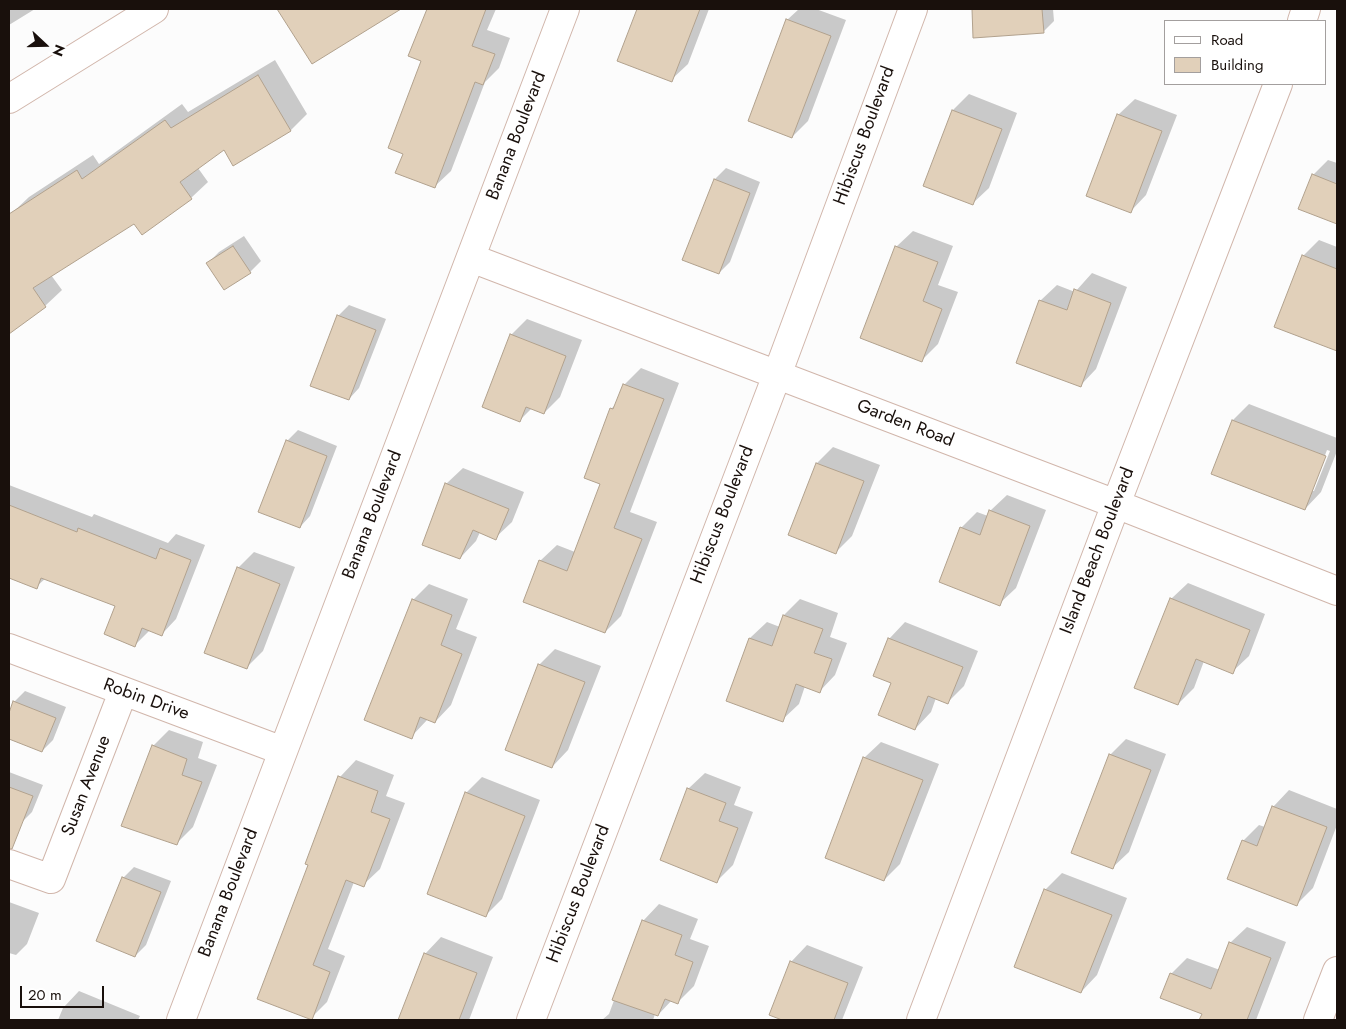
<!DOCTYPE html>
<html>
<head>
<meta charset="utf-8">
<style>
  body { margin:0 }
  #map { position:relative; width:1346px; height:1029px; overflow:hidden; background:#fcfcfc; font-family:Jost,sans-serif }
  canvas { display:block }
  .frame { position:absolute; inset:0; border:10px solid #19100c; pointer-events:none }
  .legend { position:absolute; left:1164px; top:20px; width:162px; height:65px; box-sizing:border-box; background:#fff; border:1px solid #a39f9e; margin:0; padding:6px 9px; list-style:none; font-size:15px; color:#19100c }
  .legend li { display:flex; align-items:center; gap:10px; height:25px }
  .legend b { width:25px; border:1px solid #a39f9e }
  .north { position:absolute; left:20px; top:20px; width:50px; height:50px; -webkit-text-stroke:4px #fff; paint-order:stroke; rotate:111deg; font-size:14px; font-weight:700; line-height:20px; text-align:center; color:#19100c }
  .north::after { content:''; display:block; margin:auto; width:18px; height:22px; background:#19100c; clip-path:polygon(50% 0,100% 100%,50% 72%,0 100%) }
  .scale { position:absolute; left:20px; top:986px; width:84px; height:22px; box-sizing:border-box; border:2px solid #19100c; border-top:0; padding-left:6px; font-size:15px; line-height:18px; white-space:nowrap; color:#19100c; -webkit-text-stroke:4px #fff; paint-order:stroke }
</style>
</head>
<body>
<div id="map">
<canvas width="1346" height="1029"></canvas>
<div class="frame"></div>
<ul class="legend">
<li><b style="height:6px;background:#fff"></b>Road</li>
<li><b style="height:14px;background:#e1d0ba"></b>Building</li>
</ul>
<div class="north">N</div>
<div class="scale">20 m</div>
</div>
<script>
const g = document.querySelector('canvas').getContext('2d');
g.lineJoin = 'round';
function fillPath(path, color) { g.fillStyle = color; g.fill(path, 'evenodd'); }
const poly = rows => new Path2D(rows.map(r => 'M' + r).join(''));
function trace(path, color, width, dash) { g.strokeStyle = color; g.lineWidth = width; g.lineCap = dash ? 'butt' : 'round'; g.setLineDash(dash || []); g.stroke(path); }
function write(font, color, halo, rows, align = 'center') {
  g.font = font + ' Jost,sans-serif'; g.lineWidth = 4; g.setLineDash([]); g.textBaseline = 'middle'; g.strokeStyle = halo; g.fillStyle = color; for (const [text, x, y, turn = 0] of rows) {
    g.save(); g.translate(x, y); g.rotate((+turn || 0) * Math.PI / 180); g.textAlign = isNaN(turn) ? turn : align; if (halo) g.strokeText(text, 0, 0); g.fillText(text, 0, 0); g.restore();
  }
}
const shadow = poly([
  [9,9,35,9,9,25],
  [286,9,393,9,384,18,281,13],
  [430,9,496,9,487,30,510,38,499,68,485,82,451,171,434,187,404,153,422,61,427,12],
  [638,9,709,9,688,64,671,80,619,60],
  [799,9,816,9,846,20,808,121,792,137,787,20],
  [973,9,1053,9,1054,21,1043,32,975,36],
  [275,60,307,114,291,130,234,164,224,148,198,168,208,182,191,198,142,233,134,222,51,275,62,290,45,306,9,333,9,230,19,223,12,213,29,197,93,155,99,164,182,104,188,112],
  [969,94,1017,113,989,188,972,204,924,186,953,110],
  [1135,99,1177,115,1146,195,1130,212,1118,115],
  [1328,160,1337,163,1337,223,1300,209,1313,175],
  [726,168,760,182,730,262,719,273,684,260,715,179],
  [913,231,953,246,938,285,958,292,938,344,922,360,896,247],
  [244,236,261,261,250,272,208,263,219,252],
  [1319,240,1337,247,1337,350,1276,326,1303,256],
  [1092,273,1127,287,1096,369,1080,386,1040,301,1057,285,1075,292],
  [349,305,386,319,359,388,349,399,338,316],
  [527,319,582,340,560,397,544,413,532,408,520,420,511,335],
  [641,368,679,383,630,512,657,522,621,616,605,632,540,561,557,545,575,552,602,483,611,409,617,403,624,385],
  [1249,404,1337,438,1337,451,1321,492,1305,509,1233,420],
  [1327,450,1330,451,1314,491,1311,491],
  [298,430,337,446,310,516,300,527,287,441],
  [833,447,880,465,852,536,836,552,817,463],
  [463,468,524,492,512,522,495,538,480,532,476,541,460,558,446,484],
  [9,485,92,517,94,514,168,543,176,534,205,545,176,619,162,634,150,630,135,645,117,605,46,578,36,587,9,576],
  [1007,495,1046,510,1016,588,999,604,961,528,977,512,988,516,990,511],
  [254,552,295,567,263,651,246,668,238,568],
  [1188,583,1265,614,1249,656,1232,672,1204,661,1194,688,1178,704,1171,599],
  [429,584,468,599,456,629,477,637,451,705,435,722,428,719,411,737,413,600],
  [800,599,838,613,830,637,847,643,835,675,819,692,805,686,799,704,782,720,728,701,750,638,767,622,780,627,784,615],
  [905,622,978,651,964,686,948,702,936,698,931,712,915,729,892,683,889,639],
  [555,649,601,666,568,750,552,767,539,665],
  [25,691,66,707,53,740,42,751,9,738,9,716,14,702],
  [169,730,203,742,198,758,217,765,193,827,176,844,153,746],
  [1126,739,1166,754,1129,852,1112,868,1110,755],
  [881,742,939,764,900,864,884,880,864,758],
  [356,760,394,775,386,796,405,803,380,869,363,885,354,882,328,949,345,956,327,1002,311,1018,310,865,340,777],
  [9,772,43,785,32,812,21,823,9,818],
  [705,773,741,787,734,805,753,812,733,865,717,881,688,789],
  [482,777,540,800,502,899,486,915,466,793],
  [1289,790,1337,809,1337,825,1313,888,1297,904,1243,841,1259,825,1265,827,1273,807],
  [134,867,171,881,146,945,135,956,123,878],
  [1062,873,1127,898,1097,975,1081,992,1045,890],
  [9,902,39,913,27,944,16,955,9,953],
  [659,904,698,919,690,939,709,946,694,986,678,1002,672,1000,658,1015,655,1014,653,1020,602,1020,609,1014,643,921],
  [1247,927,1286,942,1256,1020,1201,1020,1204,1013,1171,974,1187,958,1220,970,1230,943],
  [441,937,493,957,469,1020,399,1020,425,954],
  [807,945,863,967,842,1020,786,1020,771,1014,791,962],
  [79,991,140,1016,138,1020,58,1020,63,1008]
]);
const building = poly([
  [277,9,401,9,312,64,277,9],
  [427,9,486,9,472,46,495,54,483,85,475,82,435,188,395,173,403,154,388,148,421,61,408,56,427,9],
  [637,9,700,9,672,82,617,61,637,9],
  [972,9,1042,9,1044,33,973,38,972,9],
  [786,19,831,36,792,138,748,121,786,19],
  [258,75,291,131,233,166,224,150,180,182,192,199,142,235,134,224,33,288,46,307,9,334,9,214,77,170,82,179,165,120,171,128,258,75],
  [952,110,1002,129,973,205,923,186,952,110],
  [1117,114,1162,131,1131,213,1086,196,1117,114],
  [1312,174,1337,184,1337,224,1298,209,1312,174],
  [714,179,750,193,719,274,682,260,714,179],
  [233,246,251,273,224,290,206,263,233,246],
  [895,246,938,262,923,301,942,309,922,362,860,338,895,246],
  [1302,255,1337,269,1337,351,1274,327,1302,255],
  [1074,289,1111,303,1081,387,1016,363,1039,300,1067,310,1074,289],
  [337,315,376,330,349,400,310,386,337,315],
  [510,334,566,356,544,414,526,407,520,422,482,407,510,334],
  [623,384,664,399,614,528,642,539,605,633,523,602,539,560,567,571,600,484,584,478,610,408,613,409,623,384],
  [1232,420,1326,456,1305,510,1211,474,1232,420],
  [286,440,327,456,300,528,258,512,286,440],
  [816,463,864,481,836,554,788,535,816,463],
  [445,483,509,509,496,540,473,530,460,559,422,545,445,483],
  [9,505,77,532,78,528,156,559,160,548,191,560,162,636,142,628,135,647,104,634,115,606,41,578,37,589,9,578,9,505],
  [989,510,1030,526,1000,606,939,582,960,527,980,535,989,510],
  [237,567,280,584,247,669,204,653,237,567],
  [1170,598,1250,630,1233,674,1196,659,1178,705,1134,688,1170,598],
  [412,599,452,615,441,645,462,654,435,723,420,717,412,739,364,720,412,599],
  [783,615,823,629,814,653,832,659,820,693,796,684,783,722,726,701,749,638,772,646,783,615],
  [888,638,963,667,948,704,928,696,915,730,878,715,891,683,873,676,888,638],
  [538,664,585,682,552,768,505,750,538,664],
  [13,701,56,718,42,752,9,739,9,713,13,701],
  [152,745,187,759,182,775,202,782,177,845,121,826,152,745],
  [1109,754,1151,770,1113,869,1071,853,1109,754],
  [863,757,923,780,884,881,825,858,863,757],
  [338,776,378,791,371,812,390,819,364,887,346,880,313,965,330,972,312,1020,257,999,308,865,305,864,338,776],
  [9,787,33,796,12,849,9,849,9,787],
  [687,788,726,803,719,821,738,828,717,883,660,860,687,788],
  [465,792,525,816,486,917,427,894,465,792],
  [1272,806,1327,827,1297,906,1227,879,1242,840,1257,846,1272,806],
  [122,877,161,892,135,957,96,941,122,877],
  [1044,889,1112,915,1081,993,1014,967,1044,889],
  [642,920,682,935,675,955,693,962,678,1004,665,999,658,1016,612,1000,642,920],
  [1229,942,1271,958,1247,1020,1199,1020,1202,1014,1160,998,1170,973,1211,989,1229,942],
  [424,953,477,973,459,1020,398,1020,424,953],
  [790,961,848,983,834,1020,782,1020,769,1015,790,961]
]);
const minor = poly([
  [1302,21,1306,9],
  [471,258,1116,504,1337,591],
  [9,648,283,751],
  [9,864,51,879,123,692],
  [181,1020,565,9],
  [531,1020,777,375,913,9],
  [921,1020,1116,504,1278,84],
  [1318,1020,1337,971]
]);
const tertiary = poly([
  [9,99,154,9]
]);
const streetNames = [
  ["Banana Boulevard",517,136,-69],
  ["Hibiscus Boulevard",865,136,-70],
  ["Garden Road",905,424,21],
  ["Banana Boulevard",373,515,-69],
  ["Hibiscus Boulevard",723,515,-69],
  ["Island Beach Boulevard",1098,551,-69],
  ["Robin Drive",146,700,20],
  ["Susan Avenue",87,786,-69],
  ["Banana Boulevard",229,893,-69],
  ["Hibiscus Boulevard",579,894,-69]
];
fillPath(shadow, '#0003');
fillPath(building, '#e1d0ba');
trace(building, '#b1a18d', 1);
trace(minor, '#d1b6ab', 30);
trace(tertiary, '#d1b6ab', 30);
trace(minor, '#fff', 28);
trace(tertiary, '#fff', 28);
write('18px', '#19100c', '#fff', streetNames);
</script>
</body>
</html>
